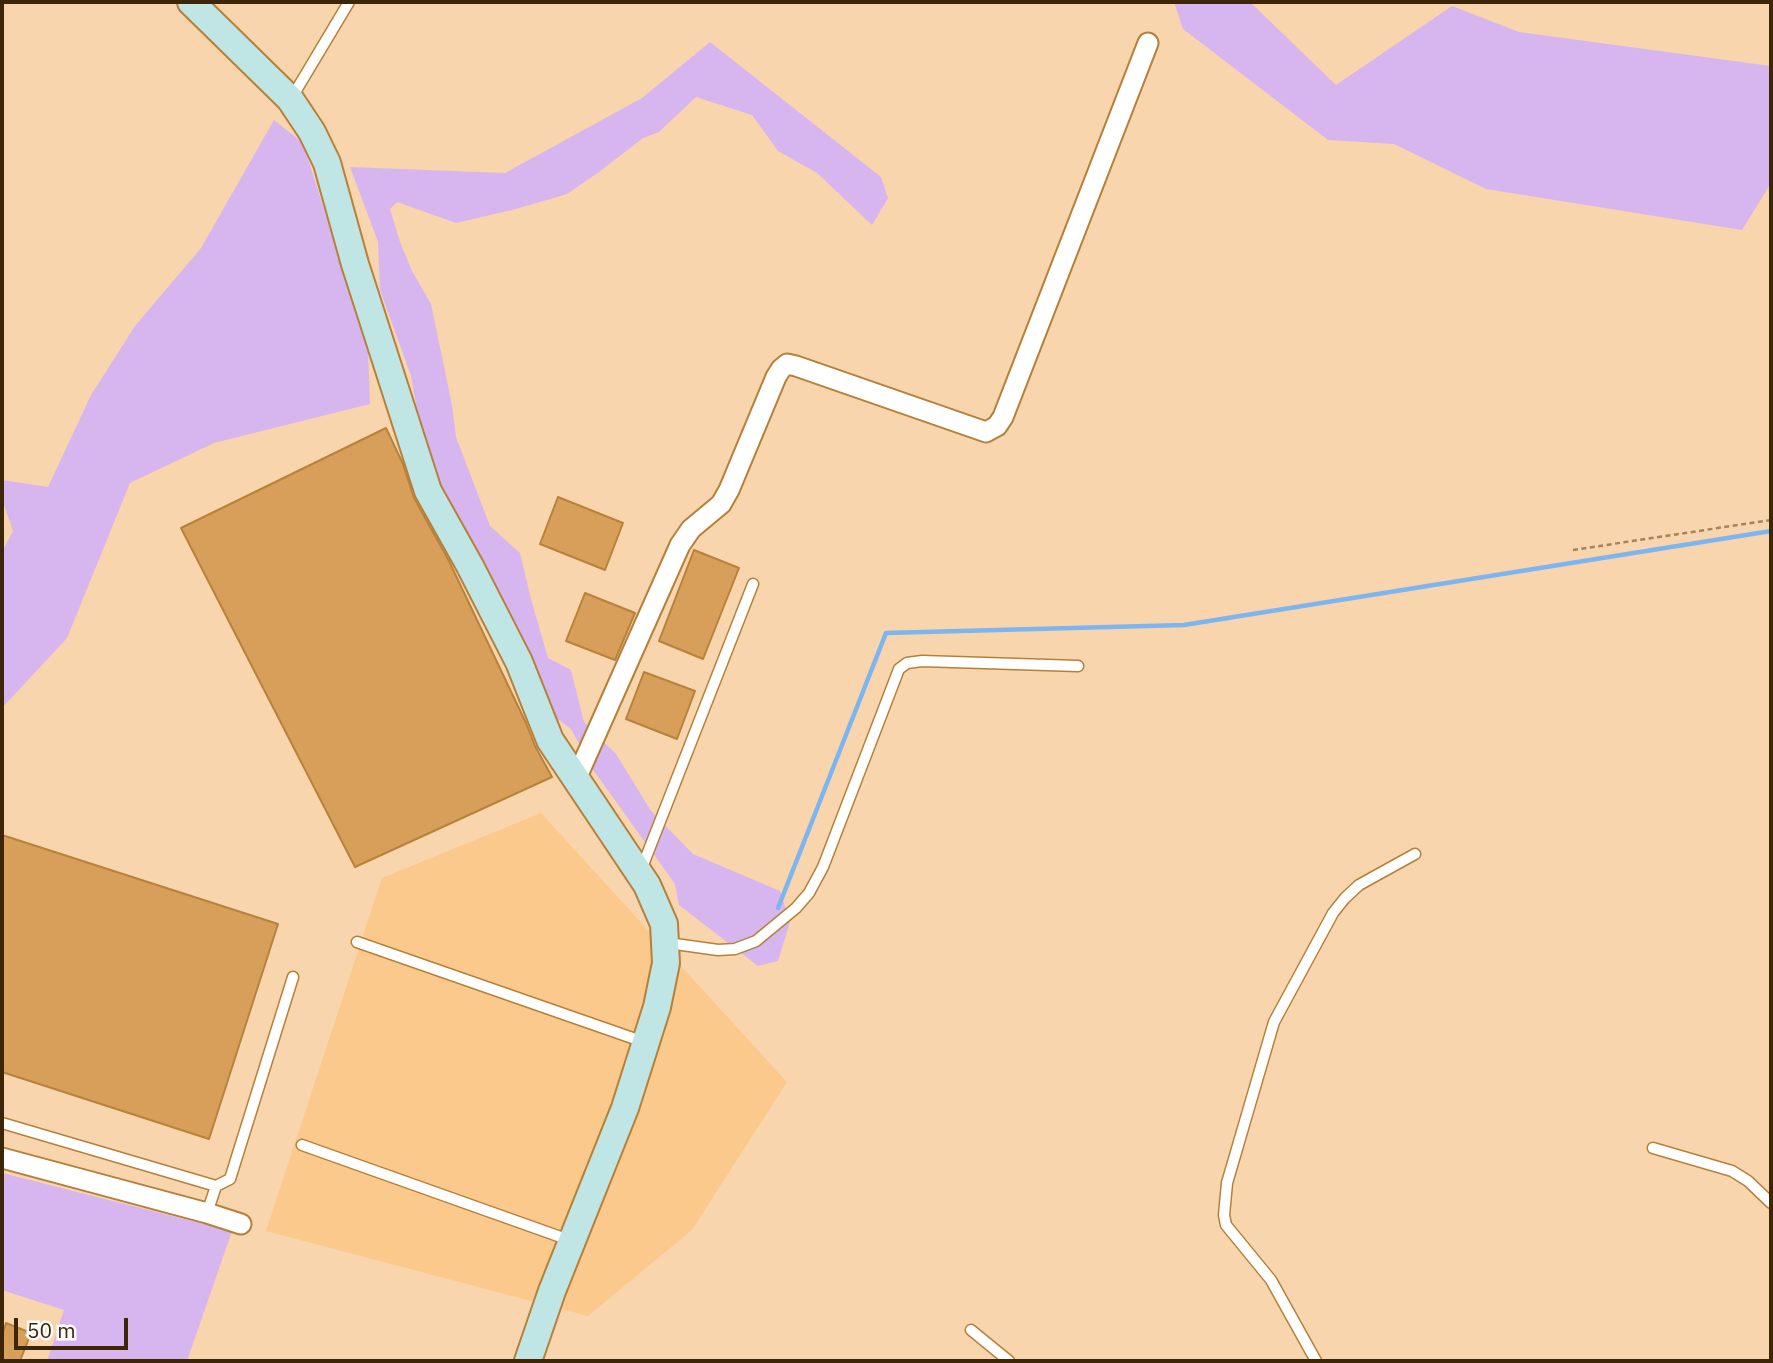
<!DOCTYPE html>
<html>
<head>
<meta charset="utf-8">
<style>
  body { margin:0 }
  #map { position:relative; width:1773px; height:1363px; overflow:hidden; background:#f8d5ac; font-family:"IBM Plex Sans",sans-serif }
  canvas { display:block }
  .frame { position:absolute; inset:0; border:4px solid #3c2607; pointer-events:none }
  .scale { position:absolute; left:14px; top:1318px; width:114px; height:32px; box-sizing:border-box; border:4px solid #3c2607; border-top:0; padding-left:9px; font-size:21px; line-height:24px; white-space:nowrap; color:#3c2607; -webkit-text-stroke:5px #fcfcfc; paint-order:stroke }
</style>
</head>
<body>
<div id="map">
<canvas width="1773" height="1363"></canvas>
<div class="frame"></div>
<div class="scale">50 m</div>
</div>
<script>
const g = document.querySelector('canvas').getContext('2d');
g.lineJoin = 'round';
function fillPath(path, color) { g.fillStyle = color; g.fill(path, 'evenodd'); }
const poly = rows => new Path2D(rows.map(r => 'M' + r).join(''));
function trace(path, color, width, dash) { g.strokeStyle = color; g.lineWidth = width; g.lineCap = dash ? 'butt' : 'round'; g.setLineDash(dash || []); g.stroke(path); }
const built = poly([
  [541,813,787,1082,692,1230,588,1316,266,1231,382,878]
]);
const green = poly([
  [1174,2,1250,2,1336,85,1452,6,1519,32,1771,66,1771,183,1742,230,1486,189,1394,144,1328,140,1183,29],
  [710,42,881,177,888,198,872,225,817,173,778,151,752,115,696,97,659,132,643,138,599,172,567,194,516,209,456,223,397,202,390,209,400,242,412,271,431,304,452,405,456,437,490,526,520,553,531,599,548,658,571,670,584,722,616,754,651,811,693,854,780,891,790,922,778,961,758,966,679,905,675,884,594,771,571,729,544,709,455,528,424,450,411,376,380,290,378,242,350,167,505,173,642,98],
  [274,120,303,143,368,347,370,404,214,443,130,483,67,638,2,708,2,552,13,531,2,499,2,480,48,487,91,395,135,326,201,248],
  [2,1173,232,1231,187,1361,47,1361,64,1310,2,1290]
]);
const stream = poly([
  [778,908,886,633,1184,625,1771,531]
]);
const building = poly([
  [386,428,403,464,414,498,448,559,526,723,535,746,552,777,355,867,181,528,386,428],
  [558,497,623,523,605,570,540,544,558,497],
  [694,550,739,568,703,659,659,641,694,550],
  [585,593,635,613,615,660,566,641,585,593],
  [644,672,695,691,677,739,626,719,644,672],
  [2,835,278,924,209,1139,2,1072,2,835],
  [6,1323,31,1333,20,1361,2,1361,2,1336,6,1323]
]);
const path = poly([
  [1573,550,1771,520]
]);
const lane = poly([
  [291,99,349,2],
  [641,870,753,584],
  [357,942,644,1042],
  [668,943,718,950,735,949,756,941,796,908,809,893,823,867,899,669,907,663,922,661,1078,666],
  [2,1123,216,1186],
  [302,1145,572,1241],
  [1653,1148,1732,1171,1748,1181,1771,1203],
  [207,1213,216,1186,230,1179,293,977],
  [971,1330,1009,1361],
  [1316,1361,1271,1280,1226,1225,1224,1215,1227,1183,1274,1022,1333,913,1345,898,1359,885,1415,854]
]);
const street = poly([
  [576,779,680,545,691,529,721,504,729,490,776,377,781,369,787,364,796,366,986,432,997,426,1003,417,1148,43],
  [2,1158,207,1213,241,1224]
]);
const secondary = poly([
  [191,2,290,99,312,132,327,163,355,264,428,491,470,566,519,662,550,740,647,885,664,924,666,963,657,1007,625,1108,552,1291,528,1361]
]);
fillPath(built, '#fcc98d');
fillPath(green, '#d7b6f0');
trace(stream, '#7db5f0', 4.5);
fillPath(building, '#d79f59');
trace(building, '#b9823b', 2);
trace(lane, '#b68039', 13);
trace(street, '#b68039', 23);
trace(secondary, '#b68039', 30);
trace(path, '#a18460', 2.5, [5, 3.5]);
trace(lane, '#fff', 10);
trace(street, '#fff', 19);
trace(secondary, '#bfe6e4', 26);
</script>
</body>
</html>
